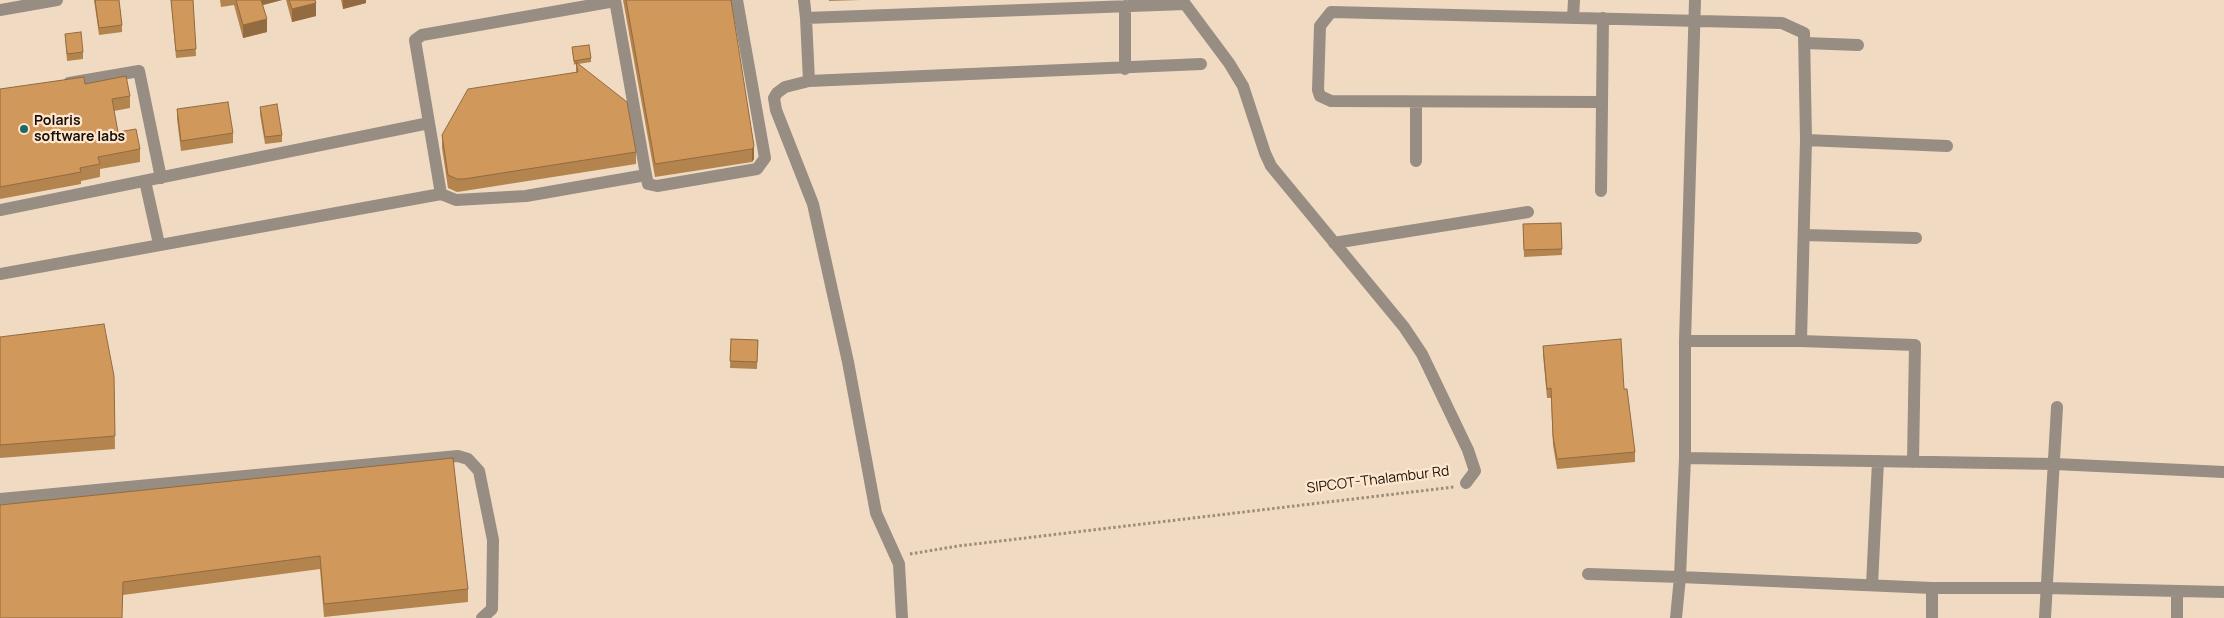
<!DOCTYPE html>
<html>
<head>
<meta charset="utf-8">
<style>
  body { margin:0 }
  canvas { display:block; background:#f1dac2 }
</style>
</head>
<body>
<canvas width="2224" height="618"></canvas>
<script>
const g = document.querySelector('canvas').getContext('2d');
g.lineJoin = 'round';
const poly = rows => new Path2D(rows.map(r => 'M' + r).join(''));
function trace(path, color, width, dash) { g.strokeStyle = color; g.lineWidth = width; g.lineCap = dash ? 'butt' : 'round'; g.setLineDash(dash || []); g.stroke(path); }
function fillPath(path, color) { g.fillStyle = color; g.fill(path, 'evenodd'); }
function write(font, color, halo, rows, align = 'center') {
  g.font = font + ' Manrope,sans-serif'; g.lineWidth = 4.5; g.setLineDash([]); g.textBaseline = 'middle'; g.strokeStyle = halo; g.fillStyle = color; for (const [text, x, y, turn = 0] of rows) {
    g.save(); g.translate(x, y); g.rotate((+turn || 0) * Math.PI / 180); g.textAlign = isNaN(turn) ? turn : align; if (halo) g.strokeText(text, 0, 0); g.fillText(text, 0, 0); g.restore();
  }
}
const path = poly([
  [910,554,958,546,1454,487]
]);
const minor = poly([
  [615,0,646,175,648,184,657,186,757,169,765,158,737,0],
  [804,0,806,18],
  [1182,0,1229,63,1243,86,1265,153,1271,166,1404,327,1422,354,1468,450,1475,471,1466,483],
  [1695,0,1685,341,1685,458,2055,464,2224,472],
  [1185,4,806,18,809,81,1201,64],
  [1125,6,1125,69],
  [0,10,57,0],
  [1573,18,1574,0],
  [1805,43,1858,45],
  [809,81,785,87,777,93,774,98,776,110,813,204,848,362,876,513,899,564,902,618],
  [69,83,139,71,161,178],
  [1416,102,1416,161],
  [1601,102,1331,101,1320,96,1318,90,1320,26,1331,12,1782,23,1804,33,1806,140,1801,341],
  [1806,140,1947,146],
  [145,181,159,244],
  [1601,191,1603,18],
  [441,194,415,40,422,35,615,1],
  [0,210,429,123],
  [1804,235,1916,238],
  [1334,243,1528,212],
  [0,274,441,194,456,200,526,196,646,175],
  [1685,341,1801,341,1915,345,1913,462],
  [0,499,458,456,468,459,479,471,493,540,492,609,482,618],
  [1588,574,1680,577,1685,458],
  [1872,585,1878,461],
  [1676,618,1680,577,1932,588,2046,588,2224,592],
  [1932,618,1932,588],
  [2045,618,2057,407],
  [2177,618,2177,591]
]);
const wall = poly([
  [94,0,119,0,122,25,122,32,99,35],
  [171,0,193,0,196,56,176,58],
  [220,0,282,0,263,5,267,32,243,38,234,5,221,7],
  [286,0,315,0,316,16,292,22],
  [341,0,366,0,366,3,343,9],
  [623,0,731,0,754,159,752,162,655,177],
  [829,0,861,0,829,1],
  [65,34,83,52,83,59,67,61],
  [572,47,591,58,591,62,578,64,636,152,636,164,464,191,457,192,448,188,442,148,442,135,576,73,576,64,574,65],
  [85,84,130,96,130,108,114,111,118,132,140,149,140,162,100,169,100,177,81,181,81,184,0,199,0,89],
  [260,107,282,135,282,142,265,144,260,114],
  [177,109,233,133,233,143,181,151,177,119],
  [1561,223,1562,255,1524,257,1523,224],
  [0,337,114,376,115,449,0,458],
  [731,339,758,340,757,369,730,368],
  [1543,346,1624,389,1635,452,1635,462,1557,469,1553,445,1551,398,1547,398,1543,355],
  [453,458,468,589,468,602,324,617,320,569,123,595,0,618]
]);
const shadedWall = poly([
  [259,0,282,0,259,6],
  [343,0,366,0,366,3,343,9],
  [316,3,316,16,292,22,292,9],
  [267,19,267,32,243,38,243,25],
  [754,146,754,159,752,162,752,149]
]);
const building = poly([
  [95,0,119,0,122,25,99,28,95,0],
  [171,0,193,0,196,49,176,51,171,0],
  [236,0,261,0,267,19,243,25,236,0],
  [289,0,315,0,316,3,292,9,289,0],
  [626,0,731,0,754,146,752,149,655,164,626,0],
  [81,32,83,52,67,54,65,34,81,32],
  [589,45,591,58,574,61,572,47,589,45],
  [576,62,627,102,636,152,464,179,457,179,448,175,442,135,468,89,578,72,576,62],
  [126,76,130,96,112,99,118,132,136,129,140,149,98,157,100,164,80,168,81,172,0,187,0,89,84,77,85,84,126,76],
  [228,102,233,133,181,141,177,109,228,102],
  [277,104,282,135,265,137,260,107,277,104],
  [1561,223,1562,249,1524,250,1523,224,1561,223],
  [104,324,114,376,115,436,0,445,0,337,104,324],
  [731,339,758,340,757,362,730,361,731,339],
  [1621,339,1624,389,1627,389,1635,452,1557,459,1553,436,1551,388,1547,389,1543,346,1621,339],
  [453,458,468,589,324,604,320,556,123,582,122,618,0,618,0,505,453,458]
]);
const markers = [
  [24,129,5,"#1b686a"]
];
const poiNames = [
  ["Polaris",34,121],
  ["software labs",34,137]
];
const streetNames = [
  ["SIPCOT-Thalambur Rd",1378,480,-7]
];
trace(path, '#9d8c7a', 3, [2.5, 2.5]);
trace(minor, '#978d83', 12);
fillPath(wall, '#b3844e');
fillPath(shadedWall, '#926b40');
fillPath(building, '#d0995b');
trace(building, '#926b40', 1);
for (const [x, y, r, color] of markers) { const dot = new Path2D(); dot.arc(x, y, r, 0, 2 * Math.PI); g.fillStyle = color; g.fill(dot); trace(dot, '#ffe7cf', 2); }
write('bold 14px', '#170f07', '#ffe7cf', poiNames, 'left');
write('14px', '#170f07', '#ffe7cf', streetNames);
</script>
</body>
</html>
